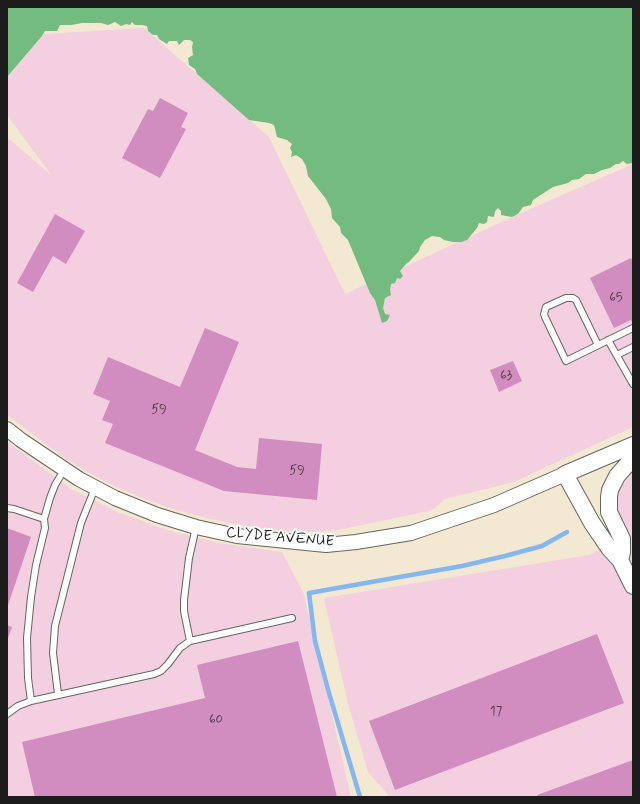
<!DOCTYPE html>
<html>
<head>
<meta charset="utf-8">
<style>
  body { margin:0 }
  #map { position:relative; width:640px; height:804px; overflow:hidden; background:#f3e9d3; font-family:Mynerve,sans-serif }
  canvas { display:block }
  .frame { position:absolute; inset:0; border:8px solid #1c1c1c; pointer-events:none }
</style>
</head>
<body>
<div id="map">
<canvas width="640" height="804"></canvas>
<div class="frame"></div>
</div>
<script>
const g = document.querySelector('canvas').getContext('2d');
g.lineJoin = 'round';
function fillPath(path, color) { g.fillStyle = color; g.fill(path, 'evenodd'); }
const poly = rows => new Path2D(rows.map(r => 'M' + r).join(''));
function trace(path, color, width, dash) { g.strokeStyle = color; g.lineWidth = width; g.lineCap = dash ? 'butt' : 'round'; g.setLineDash(dash || []); g.stroke(path); }
function write(font, color, halo, rows, align = 'center') {
  g.font = font + ' Mynerve,sans-serif'; g.lineWidth = 4; g.setLineDash([]); g.textBaseline = 'middle'; g.strokeStyle = halo; g.fillStyle = color; for (const [text, x, y, turn = 0] of rows) {
    g.save(); g.translate(x, y); g.rotate((+turn || 0) * Math.PI / 180); g.textAlign = isNaN(turn) ? turn : align; if (halo) g.strokeText(text, 0, 0); g.fillText(text, 0, 0); g.restore();
  }
}
const built = poly([
  [144,28,269,137,345,294,528,210,633,164,633,427,514,482,445,499,435,508,429,511,338,530,311,532,280,530,245,526,211,519,176,510,137,496,104,481,67,460,14,420,7,415,7,137,52,176,7,115,7,77,44,34],
  [7,442,73,490,120,513,170,531,219,543,282,552,304,594,351,797,7,797],
  [633,473,633,797,390,797,368,772,348,704,324,598,589,555,626,535,614,503,618,490]
]);
const forest = poly([
  [7,7,633,7,633,163,627,164,623,161,619,164,616,164,610,168,602,170,594,174,586,174,579,179,572,180,568,183,553,187,533,200,531,205,523,207,518,214,512,217,501,215,501,211,498,208,495,211,494,217,488,216,487,222,484,224,479,223,477,228,467,240,461,242,453,242,444,240,440,237,432,236,425,240,420,247,419,251,409,262,406,264,400,271,403,276,400,279,397,278,395,283,391,284,390,290,391,295,385,298,383,308,385,314,390,315,387,321,382,323,375,300,370,293,348,240,341,233,340,227,332,218,331,209,326,199,308,176,306,166,302,159,296,155,291,157,292,152,290,148,292,144,287,140,277,137,274,125,269,123,249,120,197,74,195,69,189,65,188,58,193,55,192,47,193,42,190,40,184,40,179,45,177,41,169,41,167,44,159,39,157,35,153,35,148,31,147,26,142,25,135,25,132,22,130,25,126,24,121,26,115,22,108,25,101,23,82,23,71,25,60,25,57,31,45,31,42,36,7,77]
]);
const stream = poly([
  [360,797,329,693,315,641,309,593,462,566,505,556,542,546,567,532]
]);
const building = poly([
  [160,98,188,113,181,127,186,129,160,178,122,158,148,109,153,111],
  [55,214,85,231,66,264,53,256,33,292,17,283],
  [631,258,633,262,633,324,631,320,614,328,590,278],
  [205,328,239,342,195,450,237,467,256,469,259,438,322,444,317,500,224,491,105,443,113,424,102,420,110,401,93,394,108,357,180,387],
  [513,361,522,381,499,392,490,370],
  [7,528,31,537,7,608],
  [7,625,12,627,7,641],
  [597,634,624,703,395,790,369,721],
  [298,641,337,797,35,797,22,742,205,698,197,665],
  [633,760,633,797,538,797,537,795]
]);
const service = poly([
  [608,340,633,384],
  [598,345,576,300,573,298,566,298,546,307,544,314,545,317,566,361,633,328],
  [617,355,633,347],
  [7,508,14,509,44,519],
  [190,641,184,611,184,600,189,558,196,527],
  [58,694,53,653,55,626,81,523,95,488],
  [31,701,28,678,27,638,31,597,36,565,45,528,44,519,50,498,55,485,64,470],
  [7,714,18,706,31,701,154,674,161,671,168,664,180,648,190,641,292,618]
]);
const tertiary = poly([
  [7,429,21,440,79,479,115,498,157,515,196,527,237,536,326,545,356,542,411,533,494,505,565,474]
]);
const secondary = poly([
  [633,445,565,474,592,523,609,548,620,560,633,586],
  [620,560,622,552,622,539,609,512,609,497,610,490,617,476,633,458]
]);
const numberNames = [
  ["65",616,298],
  ["63",506,376],
  ["59",159,410],
  ["59",297,471],
  ["17",496,712],
  ["60",216,720]
];
const streetNames = [
  ["CLYDE AVENUE",280,538,5]
];
fillPath(built, '#f3cfdf');
fillPath(forest, '#74bb80');
trace(stream, '#84b6f1', 4.5);
fillPath(building, '#d28dc0');
trace(service, '#67645c', 8);
trace(tertiary, '#67645c', 16);
trace(secondary, '#67645c', 18);
trace(service, '#fff', 6);
trace(tertiary, '#fff', 14);
trace(secondary, '#fff', 16);
write('13px', '#4a3845', null, numberNames);
write('15px', '#1c1c1c', '#fff', streetNames);
</script>
</body>
</html>
